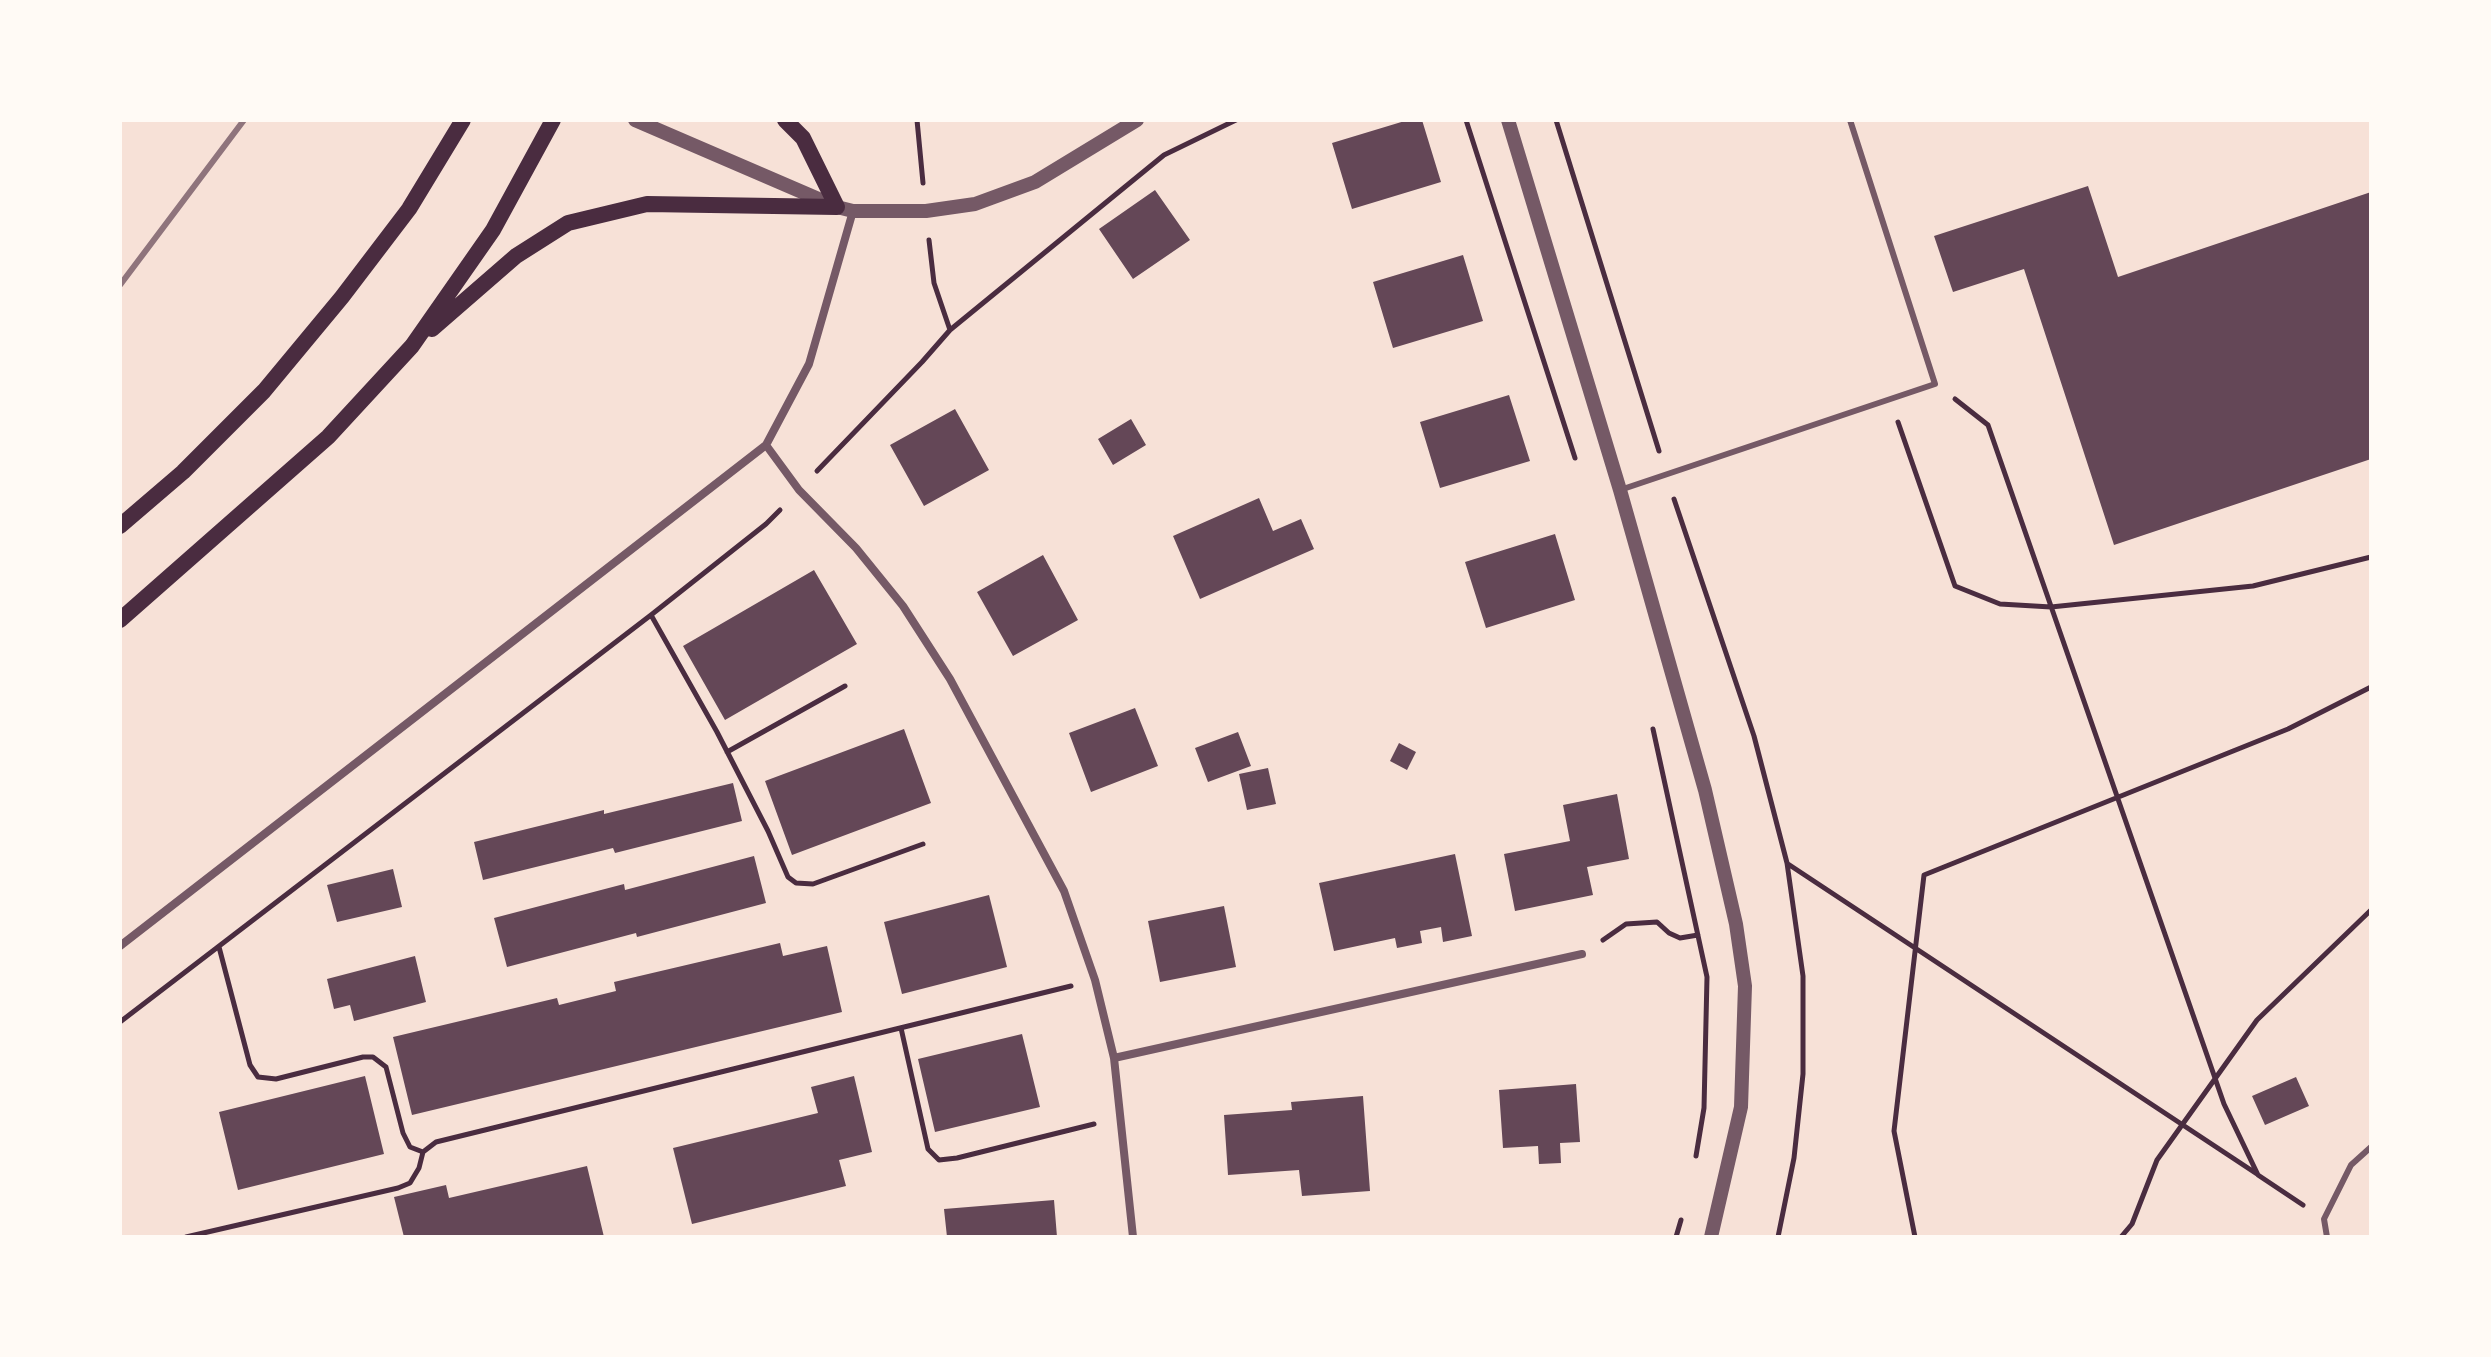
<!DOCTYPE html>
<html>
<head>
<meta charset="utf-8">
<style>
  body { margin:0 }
  #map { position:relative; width:2491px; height:1357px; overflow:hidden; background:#f7e1d7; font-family:Lato,sans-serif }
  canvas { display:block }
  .frame { position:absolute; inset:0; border:122px solid #fffaf5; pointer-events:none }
</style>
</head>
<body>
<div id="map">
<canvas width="2491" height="1357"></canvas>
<div class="frame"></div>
</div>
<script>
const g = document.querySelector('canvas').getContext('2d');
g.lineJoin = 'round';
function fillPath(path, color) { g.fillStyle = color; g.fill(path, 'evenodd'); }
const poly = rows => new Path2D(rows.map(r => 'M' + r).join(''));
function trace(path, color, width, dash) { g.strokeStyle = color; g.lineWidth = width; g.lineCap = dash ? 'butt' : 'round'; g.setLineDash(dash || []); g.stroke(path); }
const building = poly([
  [1408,120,1422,120,1441,182,1352,209,1332,143],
  [2088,186,2118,277,2371,192,2371,459,2114,545,2024,269,1953,292,1934,236],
  [1155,190,1190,240,1133,279,1099,229],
  [1463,255,1483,321,1393,348,1373,282],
  [1509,395,1530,461,1440,488,1420,422],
  [955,409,989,470,924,506,890,445],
  [1131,419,1146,445,1113,465,1098,439],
  [1259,498,1273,531,1301,519,1314,549,1200,599,1173,536],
  [1555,534,1575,600,1486,628,1465,562],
  [1043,555,1078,620,1013,656,977,592],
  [814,570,857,644,725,720,683,646],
  [1135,708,1158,766,1091,792,1069,733],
  [904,729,931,803,792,855,765,781],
  [1238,732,1251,766,1208,782,1195,748],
  [1399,743,1416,752,1407,770,1390,761],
  [1268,768,1276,804,1247,810,1239,774],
  [733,783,742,821,615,853,613,848,483,880,474,842,604,810,604,814],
  [1617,794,1629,859,1587,867,1593,895,1515,911,1504,854,1570,841,1563,805],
  [1455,854,1472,936,1443,942,1441,927,1420,931,1422,943,1397,948,1395,938,1334,951,1319,883],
  [754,856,766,903,637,937,636,933,507,967,494,918,624,884,625,890],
  [393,869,402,907,337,922,327,885],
  [989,895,1007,967,902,994,884,922],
  [1224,906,1236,967,1160,982,1148,921],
  [780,943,783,956,827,946,842,1012,412,1115,393,1037,557,998,559,1005,616,991,614,982],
  [415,956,426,1002,354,1021,350,1005,334,1009,327,979],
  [1022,1034,1040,1107,935,1132,918,1059],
  [365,1076,384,1154,238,1190,219,1112],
  [854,1076,872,1152,839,1160,846,1186,692,1224,673,1148,818,1113,811,1087],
  [2296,1077,2309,1106,2265,1125,2252,1096],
  [1576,1084,1580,1142,1560,1143,1561,1163,1539,1164,1538,1146,1503,1148,1499,1090],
  [1363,1096,1370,1191,1302,1196,1299,1170,1228,1175,1224,1115,1292,1110,1291,1102],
  [587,1166,604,1237,404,1237,394,1197,446,1185,449,1198],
  [1054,1200,1057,1237,947,1237,944,1209]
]);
const path = poly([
  [917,120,923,183],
  [1466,120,1575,458],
  [1556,120,1659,451],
  [950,330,1164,155,1236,120],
  [1955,399,1988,425,2224,1104,2258,1175,2303,1205],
  [1898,422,1955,586,2000,604,2051,607,2253,586,2371,557],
  [817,471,922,362,950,330,934,283,929,240],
  [1674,499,1754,736,1787,863,1803,976,1803,1074,1794,1158,1778,1237],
  [651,615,717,732,768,831,788,877,796,883,813,884,923,844],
  [1653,729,1707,977,1704,1108,1696,1156],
  [727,752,845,686],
  [1788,864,2257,1174],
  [1603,940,1626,924,1657,922,1669,933,1680,938,1698,935],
  [219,947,250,1065,258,1077,276,1079,363,1057,373,1057,386,1067,403,1133,410,1147,423,1152],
  [120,1022,651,615,766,524,780,510],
  [901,1028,928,1149,939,1160,957,1158,1094,1124],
  [186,1237,398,1188,410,1183,419,1168,423,1152,436,1142,1071,986],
  [1676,1237,1681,1220],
  [1915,1237,1894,1131,1924,875,2288,729,2371,687],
  [2121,1237,2132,1224,2157,1160,2257,1020,2371,910]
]);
const service = poly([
  [1620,490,1935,384,1850,120],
  [2327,1237,2324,1219,2351,1165,2371,1147]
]);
const minor = poly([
  [766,445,799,490,856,548,903,606,950,679,1064,891,1095,980,1114,1058,1133,1237],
  [120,946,766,445,809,364,853,211],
  [1114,1058,1582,954]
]);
const tertiary = poly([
  [635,120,837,207,853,211,926,211,975,204,1035,182,1137,120],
  [1508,120,1620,490,1705,790,1736,924,1745,986,1741,1107,1711,1237]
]);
const secondary = poly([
  [432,329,516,256,568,223,647,204,837,207,803,138,785,120],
  [120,526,183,472,264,391,342,297,409,209,463,120],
  [120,620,328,437,412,346,493,230,553,120]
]);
const rail = poly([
  [120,285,244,120]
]);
fillPath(building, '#644757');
trace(path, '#4a2c40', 5);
trace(service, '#755966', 6);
trace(minor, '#755966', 8);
trace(tertiary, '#755966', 14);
trace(secondary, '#4a2c40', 16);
trace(rail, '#8f747c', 6);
</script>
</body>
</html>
